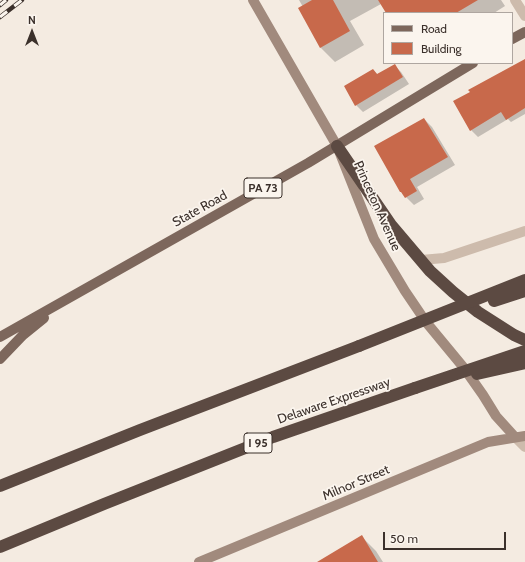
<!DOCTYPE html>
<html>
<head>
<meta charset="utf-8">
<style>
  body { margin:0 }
  #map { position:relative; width:525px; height:562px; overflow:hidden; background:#f4ebe1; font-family:Cabin,sans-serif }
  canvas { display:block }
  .legend { position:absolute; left:383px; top:12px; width:130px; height:52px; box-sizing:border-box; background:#fbf5ee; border:1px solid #aea6a0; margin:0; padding:5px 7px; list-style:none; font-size:12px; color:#3b302b }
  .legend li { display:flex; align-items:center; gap:8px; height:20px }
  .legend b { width:20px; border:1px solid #aea6a0 }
  .north { position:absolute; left:12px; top:12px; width:40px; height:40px; -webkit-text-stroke:3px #fbf5ee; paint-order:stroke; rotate:0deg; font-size:11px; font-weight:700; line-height:16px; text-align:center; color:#3b302b }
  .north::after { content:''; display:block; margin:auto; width:14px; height:18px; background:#3b302b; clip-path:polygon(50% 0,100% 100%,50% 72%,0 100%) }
  .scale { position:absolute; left:383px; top:532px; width:123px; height:18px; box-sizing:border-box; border:2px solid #3b302b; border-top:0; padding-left:5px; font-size:12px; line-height:14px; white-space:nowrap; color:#3b302b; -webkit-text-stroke:3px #fbf5ee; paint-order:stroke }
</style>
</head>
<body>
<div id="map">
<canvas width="525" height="562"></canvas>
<ul class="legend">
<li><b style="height:5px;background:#7d675c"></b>Road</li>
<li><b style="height:11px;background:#c8694b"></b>Building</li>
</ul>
<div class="north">N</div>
<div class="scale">50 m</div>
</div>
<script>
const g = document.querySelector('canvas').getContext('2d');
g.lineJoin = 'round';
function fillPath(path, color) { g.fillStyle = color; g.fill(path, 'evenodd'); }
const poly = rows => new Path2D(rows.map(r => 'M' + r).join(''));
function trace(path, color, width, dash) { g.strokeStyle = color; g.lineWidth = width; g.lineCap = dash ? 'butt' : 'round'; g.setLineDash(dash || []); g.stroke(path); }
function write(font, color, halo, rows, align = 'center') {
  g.font = font + ' Cabin,sans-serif'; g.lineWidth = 3.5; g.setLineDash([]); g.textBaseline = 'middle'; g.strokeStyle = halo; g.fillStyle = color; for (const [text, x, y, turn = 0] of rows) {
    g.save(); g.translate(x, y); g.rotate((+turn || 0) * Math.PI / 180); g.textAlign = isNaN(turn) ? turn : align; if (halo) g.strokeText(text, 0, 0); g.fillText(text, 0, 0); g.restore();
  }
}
const shadow = poly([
  [299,0,501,0,505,6,494,13,387,13,381,4,350,21,364,45,335,62,321,48,300,8,303,7],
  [525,59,525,114,511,122,508,119,478,137,471,130],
  [394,65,401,72,409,84,363,112,356,105,373,70,378,75],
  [424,119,432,127,455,165,417,187,424,199,414,205,404,195],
  [362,537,376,551,383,562,319,562]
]);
const building = poly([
  [312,0,333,0,350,31,320,48,298,8],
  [378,0,478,0,456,13,386,13],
  [525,59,525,108,506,120,501,112,470,131,453,101,470,92,468,90],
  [395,64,403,77,355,106,344,86,373,69,377,74],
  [424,118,448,157,410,179,417,191,405,198,401,192,400,192,374,146],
  [362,535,378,562,317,562]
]);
const minor = poly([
  [515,0,525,16],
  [421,260,444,258,525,231],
  [515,437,525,447]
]);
const secondary = poly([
  [253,0,337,146,374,239,405,291,426,322,464,368,483,395,496,416,515,437],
  [199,562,488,442,525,436]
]);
const primary = poly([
  [512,39,525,32],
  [0,337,308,163,473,63],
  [0,359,23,335,44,318]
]);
const motorway = poly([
  [337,146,391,225,430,271,453,292,478,312,514,335,525,340],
  [0,486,140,430,359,346],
  [0,547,104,504,273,437,415,388]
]);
const rail = poly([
  [0,5,6,0],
  [0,17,22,0]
]);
const motorwayBridge = poly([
  [494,301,525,291],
  [359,346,525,280],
  [477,374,525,363],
  [415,388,525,351]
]);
const shields = [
  [263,188,38],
  [258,443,28]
];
const shieldNames = [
  ["PA 73",263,188],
  ["I 95",258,443]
];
const streetNames = [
  ["Princeton Avenue",377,206,66],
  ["State Road",200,209,-29],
  ["Delaware Expressway",334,401,-19],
  ["Milnor Street",356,483,-23]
];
fillPath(shadow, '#0003');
fillPath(building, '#c8694b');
trace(minor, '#cdbbac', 10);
trace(secondary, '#a18a7d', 10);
trace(primary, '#7d675c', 10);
trace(motorway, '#5c4a42', 12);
trace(rail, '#3b302b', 4.5);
trace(rail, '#fbf5ee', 3, [9]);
trace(motorwayBridge, '#5c4a42', 12);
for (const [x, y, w] of shields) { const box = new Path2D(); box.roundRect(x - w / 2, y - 10, w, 20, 3); g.fillStyle = '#fbf5ee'; g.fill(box); trace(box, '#3b302b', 1); }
write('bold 12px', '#3b302b', null, shieldNames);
write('13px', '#3b302b', '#fbf5ee', streetNames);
</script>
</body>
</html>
